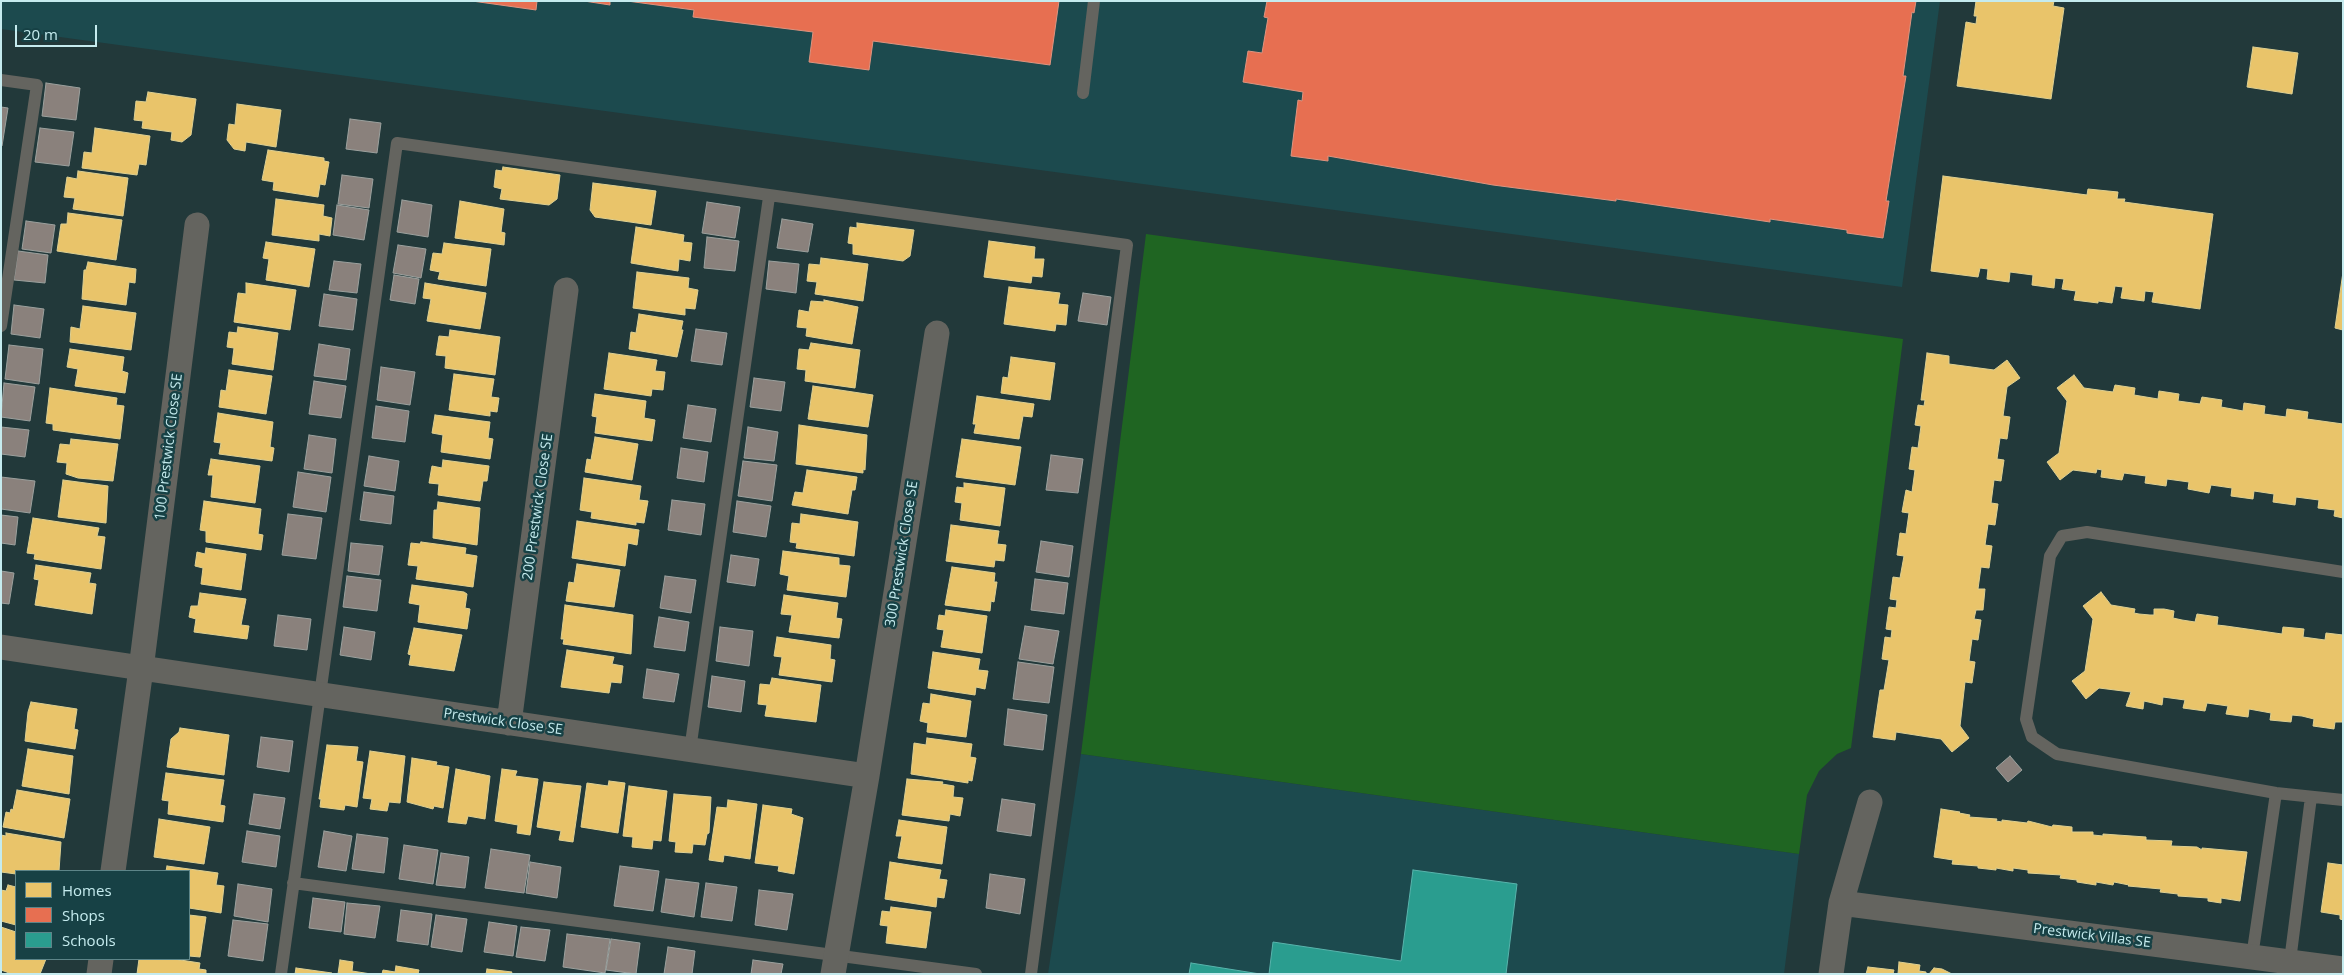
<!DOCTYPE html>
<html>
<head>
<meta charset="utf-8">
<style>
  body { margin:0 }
  #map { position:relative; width:2344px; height:975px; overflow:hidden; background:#22393a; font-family:"Open Sans",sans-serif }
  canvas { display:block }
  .frame { position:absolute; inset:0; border:2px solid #c5ebee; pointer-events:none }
  .legend { position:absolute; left:15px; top:870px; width:175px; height:90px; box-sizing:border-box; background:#174145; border:1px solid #5d8589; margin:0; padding:6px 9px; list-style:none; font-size:15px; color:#c5ebee }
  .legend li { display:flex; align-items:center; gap:10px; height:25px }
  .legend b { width:25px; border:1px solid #5d8589 }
  .scale { position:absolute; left:15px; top:25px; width:82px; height:22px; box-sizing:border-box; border:2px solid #c5ebee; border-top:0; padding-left:6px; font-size:15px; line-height:18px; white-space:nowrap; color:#c5ebee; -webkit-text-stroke:4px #174145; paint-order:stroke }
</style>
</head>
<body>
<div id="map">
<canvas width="2344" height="975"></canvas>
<div class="frame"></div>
<ul class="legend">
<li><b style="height:14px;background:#e9c46a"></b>Homes</li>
<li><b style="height:14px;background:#e76f51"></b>Shops</li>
<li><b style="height:14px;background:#2a9d8f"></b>Schools</li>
</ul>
<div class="scale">20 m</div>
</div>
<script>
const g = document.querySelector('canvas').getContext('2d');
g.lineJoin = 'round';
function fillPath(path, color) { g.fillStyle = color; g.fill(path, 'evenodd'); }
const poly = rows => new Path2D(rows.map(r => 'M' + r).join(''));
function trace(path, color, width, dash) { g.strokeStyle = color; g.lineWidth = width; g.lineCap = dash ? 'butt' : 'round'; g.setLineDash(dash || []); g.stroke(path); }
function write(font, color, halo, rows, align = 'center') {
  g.font = font + ' "Open Sans",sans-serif'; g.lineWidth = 5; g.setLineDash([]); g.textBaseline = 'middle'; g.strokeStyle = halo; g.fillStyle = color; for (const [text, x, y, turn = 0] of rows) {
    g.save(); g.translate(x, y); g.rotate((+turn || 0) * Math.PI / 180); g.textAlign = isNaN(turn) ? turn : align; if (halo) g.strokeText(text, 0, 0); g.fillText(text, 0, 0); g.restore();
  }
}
const built = poly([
  [1,1,1940,1,1902,287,1,29],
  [1081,754,1799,854,1784,974,1048,974]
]);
const green = poly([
  [1146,234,1903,339,1851,748,1837,754,1819,771,1807,795,1799,854,1081,754]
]);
const homes = poly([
  [1976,1,2054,1,2053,6,2064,8,2051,99,1957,86,1966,22,1976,24,1977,16,1974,16,1976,1],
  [2253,47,2298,53,2292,94,2247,87,2253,47],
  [148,92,196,99,191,135,182,142,171,140,172,132,142,128,143,121,134,120,136,101,146,102,148,92],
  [237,104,281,110,276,147,246,142,245,151,234,149,227,140,229,124,235,125,237,104],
  [95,128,150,136,146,165,139,164,137,175,82,168,84,152,92,153,95,128],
  [268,150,324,158,324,161,329,162,325,185,320,184,318,197,273,190,274,182,262,180,268,150],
  [503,167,560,175,557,199,549,205,500,199,502,189,494,187,496,170,502,171,503,167],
  [78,171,128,178,123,216,73,209,75,198,64,197,67,177,77,179,78,171],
  [1943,176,2087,195,2088,189,2118,192,2117,199,2125,199,2124,202,2213,214,2200,309,2152,302,2154,292,2145,291,2144,301,2121,298,2123,287,2115,286,2112,303,2098,301,2098,303,2074,300,2076,291,2062,289,2064,279,2055,278,2054,288,2032,285,2033,275,2010,272,2009,282,1987,279,1988,269,1980,268,1978,277,1931,271,1943,176],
  [593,183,656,191,651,225,595,217,590,210,593,183],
  [276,199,324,205,323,216,332,218,330,236,319,234,319,241,272,235,276,199],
  [460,201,504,209,501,232,505,233,504,245,455,238,460,201],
  [68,213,122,220,116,260,57,251,61,224,67,224,68,213],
  [857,223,914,230,910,256,903,261,853,254,853,244,848,243,850,227,857,228,857,223],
  [636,227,684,235,683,242,692,243,690,261,679,259,678,271,631,263,636,227],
  [989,241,1035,247,1034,259,1044,259,1042,277,1032,276,1031,283,984,277,989,241],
  [266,242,315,249,309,287,266,280,269,259,263,258,266,242],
  [444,243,491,249,486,286,438,279,440,272,430,270,433,253,442,254,444,243],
  [821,258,868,264,863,301,815,294,817,282,807,281,809,264,820,265,821,258],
  [88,262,136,269,135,283,129,282,126,305,82,299,84,270,86,270,88,262],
  [637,272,689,278,688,288,698,290,695,309,685,308,685,315,633,308,637,272],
  [2343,272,2343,330,2335,328,2343,272],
  [246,283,296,290,290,330,234,322,238,293,246,294,246,283],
  [425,283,486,293,480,329,427,321,431,299,423,298,425,283],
  [1009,287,1060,293,1058,304,1068,305,1066,325,1056,324,1055,331,1004,324,1009,287],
  [824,300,858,307,852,344,806,336,807,328,797,327,799,310,809,312,811,301,824,302,824,300],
  [83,306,136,313,131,350,70,342,71,327,80,329,83,306],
  [639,314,683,321,681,330,683,330,677,357,629,349,631,332,636,333,639,314],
  [238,327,278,333,273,370,232,364,234,348,227,347,229,332,237,333,238,327],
  [450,330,500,337,495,375,445,368,446,356,436,355,439,336,449,337,450,330],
  [811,343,860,350,855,388,805,381,806,370,797,369,799,349,809,350,811,343],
  [70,349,124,357,122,371,128,373,125,393,75,386,78,369,67,367,70,349],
  [609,353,657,360,655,371,665,372,663,390,652,389,651,396,604,389,609,353],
  [1927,353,1949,356,1949,364,1994,370,2007,360,2020,378,2007,387,2003,416,2010,417,2007,439,2000,438,1997,459,2004,460,2001,481,1994,480,1991,503,1998,504,1995,525,1988,524,1985,545,1992,546,1989,568,1981,567,1978,589,1985,589,1983,610,1976,610,1974,619,1981,620,1978,640,1972,639,1969,661,1975,662,1972,683,1965,682,1960,726,1969,738,1952,752,1941,739,1896,732,1895,740,1873,737,1880,690,1884,690,1889,660,1882,659,1885,637,1891,638,1892,630,1886,629,1889,607,1896,608,1897,600,1890,599,1893,577,1900,578,1904,556,1897,555,1900,533,1906,534,1909,513,1902,512,1906,490,1912,492,1915,470,1909,469,1912,447,1918,448,1921,426,1915,425,1918,405,1924,406,1925,400,1921,400,1927,353],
  [1011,357,1055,363,1050,400,1001,393,1003,377,1008,378,1011,357],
  [229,370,272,376,266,414,219,407,221,390,226,391,229,370],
  [454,374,494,379,491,397,499,398,497,412,490,411,490,416,449,410,454,374],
  [2074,375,2084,388,2113,392,2115,385,2135,388,2134,395,2158,399,2159,391,2179,394,2178,401,2200,404,2202,397,2222,400,2221,407,2243,411,2244,403,2265,406,2264,414,2286,417,2287,409,2308,412,2307,419,2343,424,2343,518,2334,516,2335,510,2318,508,2319,500,2296,497,2295,505,2273,502,2274,494,2254,491,2253,499,2231,496,2232,488,2211,485,2209,493,2188,489,2189,482,2167,479,2166,486,2145,483,2146,476,2124,473,2122,480,2101,477,2102,470,2097,469,2096,473,2073,470,2060,480,2047,462,2059,453,2067,401,2057,388,2074,375],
  [813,386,873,395,868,427,808,419,813,386],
  [50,388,117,398,116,405,124,406,120,439,53,430,53,424,46,423,50,388],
  [595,394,646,401,644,418,655,420,652,441,595,433,597,417,592,416,595,394],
  [977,396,1034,404,1032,417,1023,416,1019,439,974,433,976,424,973,424,977,396],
  [218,413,273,422,270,447,274,448,272,461,219,454,221,443,214,442,218,413],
  [435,415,490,422,488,438,493,439,490,459,441,452,443,435,432,433,435,415],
  [799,425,867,435,865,470,863,469,863,473,796,464,799,425],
  [595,437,638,444,632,480,585,472,587,459,591,460,595,437],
  [71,439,118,444,113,481,78,478,66,474,67,463,57,462,60,444,70,445,71,439],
  [962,439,1021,447,1015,485,956,477,962,439],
  [211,459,260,466,255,503,211,497,213,475,208,475,211,459],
  [443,460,489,466,487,481,483,481,480,501,438,495,439,484,429,483,432,466,442,468,443,460],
  [807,470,857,477,855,490,852,490,848,514,792,505,795,492,803,493,807,470],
  [584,478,641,486,639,500,648,501,644,523,636,522,636,525,591,518,592,512,580,510,584,478],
  [63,480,108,486,106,523,58,517,63,480],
  [964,483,1005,488,1000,526,960,520,962,503,955,502,957,487,964,488,964,483],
  [204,501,261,509,258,534,263,535,261,550,206,542,206,531,200,530,204,501],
  [438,502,480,508,477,545,433,538,434,510,437,510,438,502],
  [801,514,858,522,854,556,796,548,797,543,790,542,792,523,800,524,801,514],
  [33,518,99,528,97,536,105,537,101,569,34,559,35,554,27,553,33,518],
  [577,521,639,530,637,545,628,543,625,566,572,558,577,521],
  [951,525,999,531,997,544,1006,545,1004,561,995,560,994,567,946,561,951,525],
  [421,542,466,548,465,554,477,556,473,587,416,579,418,566,408,565,411,543,420,544,421,542],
  [206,548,246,554,241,590,201,584,203,568,195,566,197,552,205,554,206,548],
  [783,551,839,558,839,565,850,566,846,597,787,590,789,576,780,574,783,551],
  [577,564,620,570,614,607,566,601,569,582,574,583,577,564],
  [36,565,91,573,89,583,96,584,92,614,35,605,39,580,34,579,36,565],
  [952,567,995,573,994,582,997,582,994,602,991,601,990,611,945,605,952,567],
  [412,585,464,592,467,594,465,608,470,609,467,629,418,622,420,605,409,603,412,585],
  [2101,592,2111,605,2135,609,2134,613,2139,614,2150,615,2154,615,2154,609,2164,609,2174,611,2173,618,2182,620,2195,622,2197,614,2218,617,2217,625,2226,626,2282,634,2283,627,2294,628,2304,629,2303,637,2325,640,2326,633,2343,635,2343,722,2335,722,2334,729,2313,726,2314,719,2302,716,2292,715,2291,722,2270,720,2271,713,2249,709,2248,717,2226,714,2228,706,2207,703,2205,711,2183,708,2185,700,2163,697,2162,705,2144,701,2143,709,2126,706,2131,692,2099,688,2086,699,2072,681,2085,671,2093,619,2083,606,2101,592],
  [200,593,246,599,241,625,249,626,247,639,194,632,196,619,189,617,191,606,198,606,200,593],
  [784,595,838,603,836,618,842,619,839,638,789,632,792,615,781,614,784,595],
  [565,605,633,615,631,654,563,644,564,639,561,639,565,605],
  [946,610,987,616,982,653,941,647,944,630,937,629,939,615,945,616,946,610],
  [414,628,462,635,454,671,409,665,411,655,408,654,414,628],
  [777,637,831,645,830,659,835,660,832,682,779,675,782,657,774,656,777,637],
  [567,650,614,657,612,664,623,666,621,683,611,682,609,693,561,687,567,650],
  [933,652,980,659,978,670,988,671,985,689,976,687,975,695,928,688,933,652],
  [772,678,821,685,816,722,765,716,767,705,758,704,760,684,770,685,772,678],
  [931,694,971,701,966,737,927,732,928,723,920,721,923,703,930,704,931,694],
  [31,702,77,709,74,729,78,730,75,749,25,741,28,712,31,702],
  [180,728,229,735,224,775,167,767,171,739,179,732,180,728],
  [927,738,972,744,970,757,976,758,972,781,968,780,968,783,911,774,914,743,926,745,927,738],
  [327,745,358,747,356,761,363,762,357,807,345,805,344,810,320,807,321,799,319,799,327,745],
  [28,749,73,756,69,794,22,786,28,749],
  [370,751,405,756,400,803,389,802,387,811,370,809,372,799,363,798,370,751],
  [412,758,437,762,436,765,449,767,443,808,434,806,433,809,407,802,412,758],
  [456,769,490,776,485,819,468,816,466,824,448,822,456,769],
  [502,769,517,771,515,776,538,779,530,835,517,833,518,825,495,821,502,769],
  [166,773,224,780,220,805,225,806,223,822,168,814,169,801,162,800,166,773],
  [907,779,943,782,942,784,954,786,953,797,963,798,960,816,950,814,949,821,902,815,907,779],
  [609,781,625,783,618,833,581,827,587,783,608,786,609,781],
  [544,782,581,786,573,842,559,840,561,831,537,827,544,782],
  [629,786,667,791,661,841,653,840,652,849,632,847,633,837,623,836,629,786],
  [17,790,70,799,64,838,3,827,6,812,10,813,11,809,13,810,17,790],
  [674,794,711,797,709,833,707,834,705,845,693,844,692,853,675,852,676,842,669,841,674,794],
  [728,800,757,804,750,859,724,855,723,862,709,860,717,807,727,808,728,800],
  [763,805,792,809,791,814,803,818,794,874,778,871,779,866,755,863,763,805],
  [1941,809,1960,812,1959,813,1970,815,1969,817,1997,819,1996,821,2002,822,2002,820,2027,823,2028,821,2052,827,2053,825,2072,827,2072,832,2093,832,2093,835,2103,836,2103,834,2146,837,2146,840,2172,841,2171,846,2197,847,2202,850,2202,848,2247,852,2240,901,2221,898,2221,903,2208,901,2208,898,2178,896,2178,894,2160,892,2161,889,2128,886,2129,885,2114,882,2113,885,2096,882,2096,885,2077,882,2077,880,2060,878,2061,875,2028,873,2028,870,2013,868,2013,871,1996,868,1996,870,1978,868,1978,866,1952,864,1953,860,1934,857,1941,809],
  [159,819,210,827,204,864,154,857,159,819],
  [899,820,947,827,942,864,898,858,902,836,896,836,899,820],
  [6,833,61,842,59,871,16,871,16,874,1,872,1,835,6,836,6,833],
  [890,862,941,870,939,879,947,880,944,898,937,897,936,907,885,899,890,862],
  [2328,863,2343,865,2343,920,2340,919,2340,915,2321,912,2328,863],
  [167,866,218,873,216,885,224,886,221,913,189,908,189,871,166,871,167,866],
  [8,885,16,887,16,925,1,921,1,890,6,891,8,885],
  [891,907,931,912,926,948,886,943,888,926,880,925,882,911,890,912,891,907],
  [189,915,206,917,200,957,189,956,189,915],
  [1,927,16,932,16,959,46,959,40,974,12,974,1,970,1,927],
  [139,959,174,959,200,963,199,969,206,970,206,974,137,974,139,959],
  [340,960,353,962,352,971,371,974,338,974,340,960],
  [1899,962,1920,965,1919,971,1926,972,1926,974,1898,974,1899,962],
  [396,966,419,970,418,974,382,974,383,970,395,972,396,966],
  [1868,967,1894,970,1893,974,1866,974,1868,967],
  [296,968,332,973,332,974,295,974,296,968],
  [1934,968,1942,969,1952,974,1929,974,1934,968],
  [487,969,512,972,511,974,486,974,487,969]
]);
const shops = poly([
  [472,1,537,1,536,10,472,1],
  [584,1,610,1,610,5,584,1],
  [627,1,1059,1,1050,65,873,41,869,70,809,62,813,32,693,17,694,10,627,1],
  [1267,1,1916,1,1914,13,1912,12,1903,76,1906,76,1886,201,1889,201,1883,238,1847,233,1847,230,1770,219,1770,222,1616,199,1616,201,1493,185,1328,156,1328,161,1291,156,1298,100,1302,101,1303,92,1243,82,1248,51,1262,53,1268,18,1264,17,1267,1]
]);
const schools = poly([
  [1413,870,1517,884,1506,974,1269,974,1273,942,1401,961,1413,870],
  [1191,963,1260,974,1189,974,1191,963]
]);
const industry = poly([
  [46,83,80,88,76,120,42,116,46,83],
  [1,107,8,108,2,146,1,146,1,107],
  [350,119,381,123,377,153,346,149,350,119],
  [40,128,74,132,69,166,35,162,40,128],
  [342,175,373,179,369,208,338,204,342,175],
  [402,200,432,205,428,237,397,232,402,200],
  [707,202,740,207,735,238,702,233,707,202],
  [337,205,369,210,364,240,333,235,337,205],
  [782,219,813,224,808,252,777,248,782,219],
  [26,221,55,225,51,253,22,249,26,221],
  [707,237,739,241,735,271,704,268,707,237],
  [398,245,426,249,421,278,393,273,398,245],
  [18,251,48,255,45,283,14,280,18,251],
  [334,261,361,264,357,293,329,290,334,261],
  [769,261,799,264,796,293,766,289,769,261],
  [394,275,419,279,415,304,390,300,394,275],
  [1083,293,1111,297,1107,325,1078,321,1083,293],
  [324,294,357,299,353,330,319,326,324,294],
  [14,305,44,309,40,338,11,334,14,305],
  [696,329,727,333,722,365,691,361,696,329],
  [319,344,350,349,346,380,314,376,319,344],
  [9,345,43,349,39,384,5,379,9,345],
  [381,367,415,372,410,405,377,400,381,367],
  [754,378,785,382,781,411,750,407,754,378],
  [314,381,346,386,341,418,309,414,314,381],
  [4,383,35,387,30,421,1,417,4,383],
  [688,405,716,409,711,442,683,438,688,405],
  [376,406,409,411,405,442,372,438,376,406],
  [1,427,29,430,25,457,1,454,1,427],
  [748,427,778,432,774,461,744,458,748,427],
  [309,435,336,439,332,473,304,469,309,435],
  [681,448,708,452,704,482,677,478,681,448],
  [1051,455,1083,459,1078,493,1046,490,1051,455],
  [369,456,399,461,395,491,364,486,369,456],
  [743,461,777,465,772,501,738,496,743,461],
  [298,472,331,477,326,512,293,507,298,472],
  [1,477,35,481,30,513,1,509,1,477],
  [364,492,394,496,391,524,360,520,364,492],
  [672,500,705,504,701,535,668,530,672,500],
  [737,501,771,506,766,537,733,532,737,501],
  [288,514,322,518,316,559,282,555,288,514],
  [1,515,18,517,15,545,1,543,1,515],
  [1041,541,1073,546,1069,577,1036,572,1041,541],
  [351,543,383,546,379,575,348,571,351,543],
  [731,555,759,559,755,586,727,582,731,555],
  [1,571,14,573,9,604,1,603,1,571],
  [347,576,381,580,377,611,343,607,347,576],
  [665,576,696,580,691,613,660,608,665,576],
  [1035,579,1068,583,1064,614,1031,610,1035,579],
  [278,615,311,619,307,650,274,646,278,615],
  [659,617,689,622,685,651,654,647,659,617],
  [1025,626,1059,631,1053,664,1019,659,1025,626],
  [344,627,375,632,371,660,340,655,344,627],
  [720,627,753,631,749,666,716,661,720,627],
  [1018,662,1054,667,1049,703,1013,699,1018,662],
  [647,669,679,674,674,702,643,698,647,669],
  [712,676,745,681,741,712,708,707,712,676],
  [1008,709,1047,715,1043,750,1004,745,1008,709],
  [261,737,293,741,289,772,257,767,261,737],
  [2010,756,2022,770,2008,782,1996,768,2010,756],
  [254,794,285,798,280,829,249,824,254,794],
  [1002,799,1035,804,1031,836,997,831,1002,799],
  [247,831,280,836,276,867,242,862,247,831],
  [324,831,352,836,346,871,318,867,324,831],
  [357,834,388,838,384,873,352,869,357,834],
  [404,845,438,850,433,884,399,879,404,845],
  [491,849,530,855,524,893,485,888,491,849],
  [441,853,469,857,465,888,436,885,441,853],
  [530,862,561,867,557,898,526,893,530,862],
  [620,866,659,871,653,911,614,906,620,866],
  [990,874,1025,879,1020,914,986,908,990,874],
  [666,879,699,883,694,917,661,912,666,879],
  [706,883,737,887,732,921,701,917,706,883],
  [238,884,272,889,268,922,234,916,238,884],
  [759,890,793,894,787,930,755,925,759,890],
  [313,898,345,902,341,932,309,928,313,898],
  [347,903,380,906,375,938,344,934,347,903],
  [401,910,432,914,428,945,397,941,401,910],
  [436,915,467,919,462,952,431,947,436,915],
  [233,920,268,924,263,961,228,956,233,920],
  [489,922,517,926,513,956,484,952,489,922],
  [521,927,550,930,545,961,516,957,521,927],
  [567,934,610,939,605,973,563,967,567,934],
  [611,939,640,943,636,974,606,970,611,939],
  [668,947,695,951,692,974,664,974,668,947],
  [753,960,783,964,781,974,751,974,753,960]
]);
const lane = poly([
  [1,80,37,85,1,326],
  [1083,93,1094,1],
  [2343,572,2087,532,2062,536,2050,556,2026,719,2032,737,2057,754,2276,793,2343,800],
  [690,750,769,197],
  [293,883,976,974],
  [2252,957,2276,793],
  [2290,961,2311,797],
  [281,974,397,143,1127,245,1031,974]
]);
const street = poly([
  [1,647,867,776],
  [509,723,566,290],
  [113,871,141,669,197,225],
  [1841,903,2343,969],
  [99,974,101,959],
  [833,974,867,776,937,333],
  [1831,974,1841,903,1870,802]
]);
const streetNames = [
  ["100 Prestwick Close SE",169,447,-83],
  ["200 Prestwick Close SE",538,507,-82],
  ["300 Prestwick Close SE",902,554,-81],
  ["Prestwick Close SE",503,722,8],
  ["Prestwick Villas SE",2092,936,7]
];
fillPath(built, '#1c4a4e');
fillPath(green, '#1f6522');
fillPath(homes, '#e9c46a');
trace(homes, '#ded092', 1);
fillPath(shops, '#e76f51');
trace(shops, '#dd9480', 1);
fillPath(schools, '#2a9d8f');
trace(schools, '#58b4ac', 1);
fillPath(industry, '#8a817c');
trace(industry, '#9ca19e', 1);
trace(lane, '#64645f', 12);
trace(street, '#64645f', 25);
write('14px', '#c5ebee', '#174145', streetNames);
</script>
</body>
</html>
